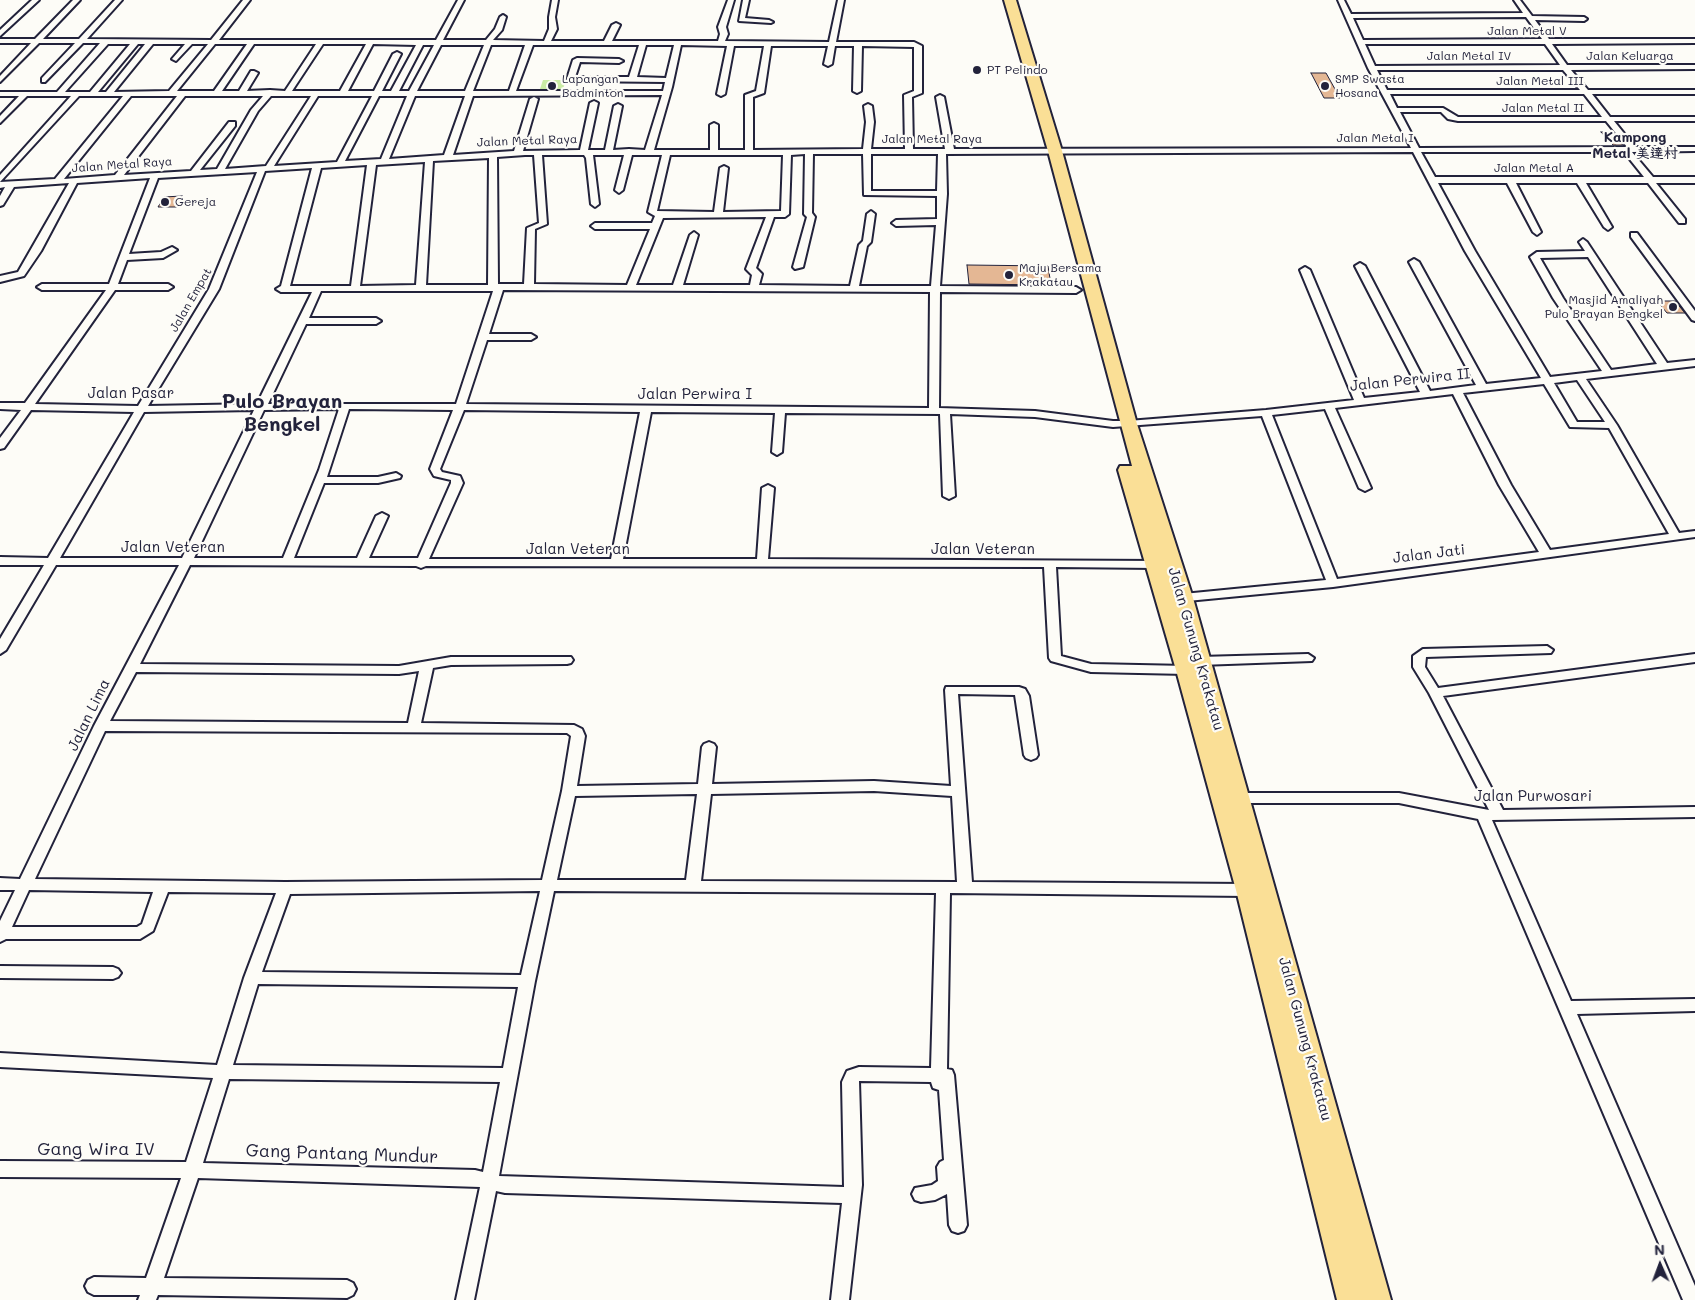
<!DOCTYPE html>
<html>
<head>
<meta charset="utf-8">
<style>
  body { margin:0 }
  #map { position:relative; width:1695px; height:1300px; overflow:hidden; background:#fdfcf7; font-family:Mali,sans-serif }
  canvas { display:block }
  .north { position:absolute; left:1635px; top:1240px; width:50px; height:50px; -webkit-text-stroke:4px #fdfcf7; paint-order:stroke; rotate:358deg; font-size:14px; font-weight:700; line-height:20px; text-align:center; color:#22223b }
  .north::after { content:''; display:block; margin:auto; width:18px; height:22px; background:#22223b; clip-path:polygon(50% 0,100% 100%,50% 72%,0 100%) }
</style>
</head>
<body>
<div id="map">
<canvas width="1695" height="1300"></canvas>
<div class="north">N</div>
</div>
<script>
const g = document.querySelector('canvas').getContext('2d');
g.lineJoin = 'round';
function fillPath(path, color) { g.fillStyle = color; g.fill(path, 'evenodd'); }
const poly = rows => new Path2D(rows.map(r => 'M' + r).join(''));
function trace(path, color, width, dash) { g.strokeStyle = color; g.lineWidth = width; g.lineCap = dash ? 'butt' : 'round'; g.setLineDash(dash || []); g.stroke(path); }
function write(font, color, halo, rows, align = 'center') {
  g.font = font + ' Mali,"LXGW WenKai TC",sans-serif'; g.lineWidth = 4.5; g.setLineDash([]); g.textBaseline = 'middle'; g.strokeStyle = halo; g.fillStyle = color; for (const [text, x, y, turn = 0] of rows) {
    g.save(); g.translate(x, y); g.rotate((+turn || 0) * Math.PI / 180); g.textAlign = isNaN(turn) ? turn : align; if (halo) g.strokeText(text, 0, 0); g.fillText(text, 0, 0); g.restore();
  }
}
const green = poly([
  [543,80,566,80,562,92,539,92]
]);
const building = poly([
  [1311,73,1326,73,1340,98,1324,98,1311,73],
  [1601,132,1613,132,1623,145,1613,145,1601,132],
  [182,196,177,207,158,207,164,197,182,196],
  [967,265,1048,266,1051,285,969,284,967,265],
  [1657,301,1675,301,1685,313,1667,313,1657,301]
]);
const minor = poly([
  [32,0,39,0,0,36,0,30,32,0],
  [73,0,80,0,43,39,79,39,115,0,122,0,87,39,211,40,243,0,250,0,219,40,436,40,458,0,464,0,443,40,486,40,495,29,500,17,503,15,506,17,502,30,493,40,544,41,549,29,549,17,552,0,558,0,555,17,557,29,551,41,604,41,612,25,616,23,620,25,612,41,718,41,720,34,718,27,728,0,734,0,726,27,728,34,725,41,829,42,838,0,844,0,836,42,914,42,922,46,922,93,912,97,913,149,945,149,936,97,940,95,944,97,954,149,1411,148,1368,68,1338,0,1344,0,1351,14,1523,13,1514,0,1520,0,1532,16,1584,17,1587,19,1584,21,1535,20,1549,39,1695,39,1695,43,1552,44,1567,65,1695,65,1695,69,1571,70,1588,90,1695,90,1695,94,1592,94,1610,117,1695,117,1695,121,1614,121,1635,147,1695,147,1695,151,1632,152,1653,177,1695,177,1695,183,1656,183,1685,219,1685,223,1679,223,1648,183,1586,183,1612,227,1608,230,1604,227,1577,183,1516,183,1541,232,1537,235,1533,232,1507,183,1438,183,1475,251,1550,377,1602,371,1553,298,1530,257,1537,252,1585,251,1579,242,1583,239,1587,242,1667,363,1695,360,1695,366,1586,379,1617,425,1679,533,1695,531,1695,537,1333,587,1177,602,1171,598,1173,595,1326,580,1262,416,1113,427,1035,417,950,414,955,496,949,499,943,496,940,414,785,413,782,452,777,455,772,452,775,413,651,412,623,559,757,559,762,488,768,485,774,488,768,559,1160,561,1162,564,1156,568,1056,567,1061,656,1091,664,1187,666,1193,670,1187,674,1091,672,1051,661,1049,658,1044,567,426,566,421,568,416,566,190,565,140,664,399,666,451,657,571,657,573,660,571,663,567,664,451,665,433,668,421,723,574,725,582,729,585,736,577,786,698,784,702,747,704,744,709,742,714,744,716,747,712,784,874,781,951,786,945,690,946,687,1019,687,1025,689,1029,696,1038,755,1036,758,1031,760,1026,758,1024,755,1015,695,958,694,972,882,1248,884,1253,886,1255,890,1253,894,1248,896,950,893,947,1069,952,1070,954,1075,967,1225,964,1231,958,1233,952,1231,949,1225,947,1194,935,1200,921,1202,915,1200,912,1194,915,1188,932,1185,938,1181,937,1167,940,1162,944,1160,939,1090,933,1088,931,1082,859,1081,862,1185,849,1300,831,1300,842,1203,505,1193,496,1191,474,1300,456,1300,480,1187,198,1178,164,1278,347,1280,353,1283,356,1289,353,1295,347,1298,158,1295,156,1300,138,1300,140,1295,94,1295,88,1292,85,1286,88,1280,94,1277,146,1278,181,1178,0,1177,0,1161,186,1162,213,1078,0,1067,0,1053,217,1065,244,978,276,893,168,892,153,931,140,939,6,939,0,942,0,921,15,890,0,890,0,878,20,879,94,726,179,565,56,565,6,650,0,654,0,639,44,565,0,565,0,557,48,558,134,412,31,410,4,448,0,449,0,438,21,410,0,409,0,403,25,403,106,290,42,290,37,287,42,284,109,284,150,178,77,183,41,251,24,276,0,282,0,276,18,272,69,183,14,187,3,205,0,206,0,196,5,187,0,188,0,175,71,96,27,96,0,123,0,116,19,96,0,96,0,92,57,92,100,43,83,43,45,82,42,82,42,78,75,43,39,43,0,82,0,76,31,43,0,43,0,39,35,39,73,0],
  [1526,17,1542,39,1363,40,1353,18,1526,17],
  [108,44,130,44,90,92,65,92,108,44],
  [138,44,145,44,106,92,98,92,138,44],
  [153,44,185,44,172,59,176,61,192,44,208,44,169,91,114,92,153,44],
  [215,44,247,44,214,91,177,91,215,44],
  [254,44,316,44,285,91,270,90,247,91,258,73,254,71,251,71,239,91,222,91,254,44],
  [323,44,366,44,340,91,292,91,323,44],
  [373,44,416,45,391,91,382,91,401,54,397,52,393,54,374,91,348,91,373,44],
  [1365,44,1545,44,1560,65,1375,66,1365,44],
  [423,45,434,45,409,91,399,91,423,45],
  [441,45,484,45,465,91,417,91,441,45],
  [491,45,525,45,509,91,473,91,491,45],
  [533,45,639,45,629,77,575,77,580,62,619,63,623,61,619,59,577,58,573,60,567,79,571,81,665,82,663,91,516,91,533,45],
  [646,45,674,45,666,78,637,77,646,45],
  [681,45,727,46,717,94,721,96,725,94,734,46,764,46,756,91,745,95,745,150,718,150,718,125,714,123,710,125,710,150,654,150,672,87,681,45],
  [771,46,828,46,824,64,828,66,832,64,835,46,854,46,853,91,857,93,861,91,862,46,914,47,914,91,904,95,905,149,871,149,874,122,872,106,868,104,864,106,866,122,863,149,753,150,753,97,764,93,771,46],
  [1377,70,1563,70,1580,90,1387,90,1377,70],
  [1390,94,1584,94,1602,117,1458,117,1443,108,1397,108,1390,94],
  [662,95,645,150,629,149,613,150,622,106,618,104,614,106,605,150,588,150,598,103,594,101,590,103,580,150,523,151,538,99,534,97,530,99,514,151,453,155,473,96,662,95],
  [79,96,123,96,55,179,0,182,79,96],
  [131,96,177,96,115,175,64,179,131,96],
  [185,96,263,96,251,110,217,169,200,170,235,126,235,122,229,122,191,171,124,175,185,96],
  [271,96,311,96,266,166,225,169,258,111,271,96],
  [318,96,372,96,337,162,274,166,318,96],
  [379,96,407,96,381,159,345,161,379,96],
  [415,96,465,96,444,155,389,159,415,96],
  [1400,112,1441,112,1448,119,1458,121,1606,121,1627,147,1419,148,1400,112],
  [1413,152,1465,251,1541,378,1486,384,1419,262,1414,259,1409,262,1476,385,1430,391,1365,266,1360,263,1355,266,1420,392,1364,398,1310,270,1305,267,1300,270,1354,400,1266,410,1128,421,1113,421,1035,411,939,408,940,292,1076,293,1081,290,1076,287,940,286,947,194,946,154,1413,152],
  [1421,152,1624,152,1644,177,1435,177,1421,152],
  [805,154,804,214,807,217,793,267,795,269,803,267,815,217,812,213,813,154,863,154,864,195,937,196,937,219,896,220,892,223,896,226,936,225,931,286,859,286,867,246,871,242,875,214,871,211,867,214,863,241,859,245,850,286,759,285,762,274,756,268,774,217,785,217,789,214,791,155,805,154],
  [871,154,938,154,937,191,871,191,871,154],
  [525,155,534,155,539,223,527,228,524,284,498,284,497,157,525,155],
  [542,155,584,155,586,158,591,204,595,207,599,204,593,155,624,155,615,190,619,193,623,190,632,155,662,155,648,212,655,216,652,223,595,223,591,226,595,229,650,229,627,285,534,284,535,229,547,224,542,155],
  [670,155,783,155,781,211,723,212,728,168,724,166,720,168,714,212,657,211,670,155],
  [489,158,488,285,426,285,433,161,489,158],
  [425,162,416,285,360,286,376,165,425,162],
  [367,165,351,286,290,286,321,168,367,165],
  [312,168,281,286,276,289,281,292,312,292,257,404,148,406,219,289,265,171,312,168],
  [257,172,209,289,138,406,35,404,115,290,168,290,173,287,168,284,118,284,127,260,163,258,177,250,172,247,161,252,129,254,158,178,257,172],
  [766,217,746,269,752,275,750,285,683,285,698,235,694,232,690,235,673,285,636,285,663,218,766,217],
  [1588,257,1657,364,1611,370,1563,298,1540,258,1588,257],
  [503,290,930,292,929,408,466,404,487,340,531,340,536,337,531,334,489,334,503,290],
  [321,291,493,291,456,404,268,404,306,324,376,324,381,321,376,318,309,318,321,291],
  [1577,380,1605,422,1577,422,1554,383,1577,380],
  [1544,384,1570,427,1609,428,1669,534,1550,550,1511,485,1463,393,1544,384],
  [1453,394,1499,485,1539,552,1337,579,1272,415,1325,409,1359,488,1365,491,1371,488,1335,408,1453,394],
  [339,409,319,470,283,558,194,558,264,410,339,409],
  [349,409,453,410,430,469,434,476,451,480,451,483,418,558,369,558,388,516,382,513,376,516,357,558,294,558,324,483,378,483,400,478,401,476,396,473,378,477,327,477,349,409],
  [254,410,182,558,60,558,144,412,254,410],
  [464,410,640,412,611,559,429,559,463,483,460,476,442,472,440,469,464,410],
  [419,671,408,723,110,721,136,672,399,674,419,671],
  [105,731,567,733,571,736,562,791,542,880,285,882,35,879,105,731],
  [874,791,952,796,957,882,701,881,711,794,874,791],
  [697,794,686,880,557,880,575,796,697,794],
  [29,890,153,892,142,924,137,927,12,927,29,890],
  [540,891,521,975,262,972,290,894,540,891],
  [554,891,936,893,931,1068,859,1067,847,1071,842,1082,844,1187,499,1176,535,981,554,891],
  [258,984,518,987,503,1068,233,1065,258,984],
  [229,1079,500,1082,483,1172,475,1170,203,1163,229,1079],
  [743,0,749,0,745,18,769,20,773,22,771,23,739,21,743,0],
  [1631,233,1637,233,1695,311,1695,321,1692,320,1631,237,1631,233],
  [1547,646,1553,650,1551,653,1426,657,1425,667,1438,688,1695,654,1695,662,1443,696,1503,810,1695,807,1695,817,1492,820,1571,1001,1695,999,1695,1011,1577,1014,1695,1286,1695,1300,1683,1300,1478,819,1399,803,1234,803,1229,802,1227,798,1229,794,1234,793,1399,793,1489,810,1429,693,1413,667,1413,656,1423,649,1547,646],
  [1308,654,1314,658,1312,661,1200,665,1194,661,1200,657,1308,654],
  [0,966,113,967,118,969,121,973,118,977,113,979,0,978,0,966]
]);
const trunk = poly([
  [1004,0,1016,0,1062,151,1137,424,1193,598,1391,1300,1337,1300,1236,890,1176,670,1118,470,1120,466,1132,466,1048,151,1004,0]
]);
const markers = [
  [977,70,5,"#22223b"],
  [552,86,5,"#22223b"],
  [1325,86,5,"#22223b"],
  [165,202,5,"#22223b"],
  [1009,275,5,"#22223b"],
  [1673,307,5,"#22223b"]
];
const farStreetnames = [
  ["Jalan Metal V",1527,31],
  ["Jalan Metal IV",1469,56],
  ["Jalan Keluarga",1630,56],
  ["Jalan Metal III",1540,81],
  ["Jalan Metal II",1543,108],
  ["Jalan Metal I",1375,138],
  ["Jalan Metal Raya",932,139],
  ["Jalan Metal Raya",527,141,-2],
  ["Jalan Metal Raya",122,165,-4],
  ["Jalan Metal A",1534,168],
  ["Jalan Empat",191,300,-60]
];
const farPoinames = [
  ["PT Pelindo",987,70],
  ["Lapangan",562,79],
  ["Badminton",562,93],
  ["SMP Swasta",1335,79],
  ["Hosana",1335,93],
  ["Gereja",175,202],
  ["Maju Bersama",1019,268],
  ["Krakatau",1019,282],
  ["Masjid Amaliyah",1663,300,"right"],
  ["Pulo Brayan Bengkel",1663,314,"right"]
];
const farNeighbourhoodnames = [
  ["Kampong",1635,138],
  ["Metal 美達村",1635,154]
];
const streetNames = [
  ["Jalan Perwira II",1410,380,-6],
  ["Jalan Pasar",131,393],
  ["Jalan Perwira I",695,394],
  ["Jalan Veteran",173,547],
  ["Jalan Veteran",578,549],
  ["Jalan Veteran",983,549],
  ["Jalan Jati",1429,554,-7],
  ["Jalan Gunung Krakatau",1196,649,74],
  ["Jalan Lima",89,715,-64],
  ["Jalan Purwosari",1533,796],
  ["Jalan Gunung Krakatau",1305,1039,75]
];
const nearStreetnames = [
  ["Gang Wira IV",96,1149],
  ["Gang Pantang Mundur",342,1154,2]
];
const districtNames = [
  ["Pulo Brayan",282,402],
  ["Bengkel",282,425]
];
fillPath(green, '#caeba4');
fillPath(building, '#e4b794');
trace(building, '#22223b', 1);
trace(minor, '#22223b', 4);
trace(trunk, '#22223b', 4);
fillPath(minor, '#fdfcf7');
fillPath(trunk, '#fadf96');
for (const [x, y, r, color] of markers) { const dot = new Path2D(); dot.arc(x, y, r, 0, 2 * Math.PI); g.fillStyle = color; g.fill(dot); trace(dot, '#fdfcf7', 2); }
write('12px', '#22223b', '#fdfcf7', farStreetnames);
write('12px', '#22223b', '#fdfcf7', farPoinames, 'left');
write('bold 14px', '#22223b', '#fdfcf7', farNeighbourhoodnames);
write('15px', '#22223b', '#fdfcf7', streetNames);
write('18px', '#22223b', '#fdfcf7', nearStreetnames);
write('bold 20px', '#22223b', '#fdfcf7', districtNames);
</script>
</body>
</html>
